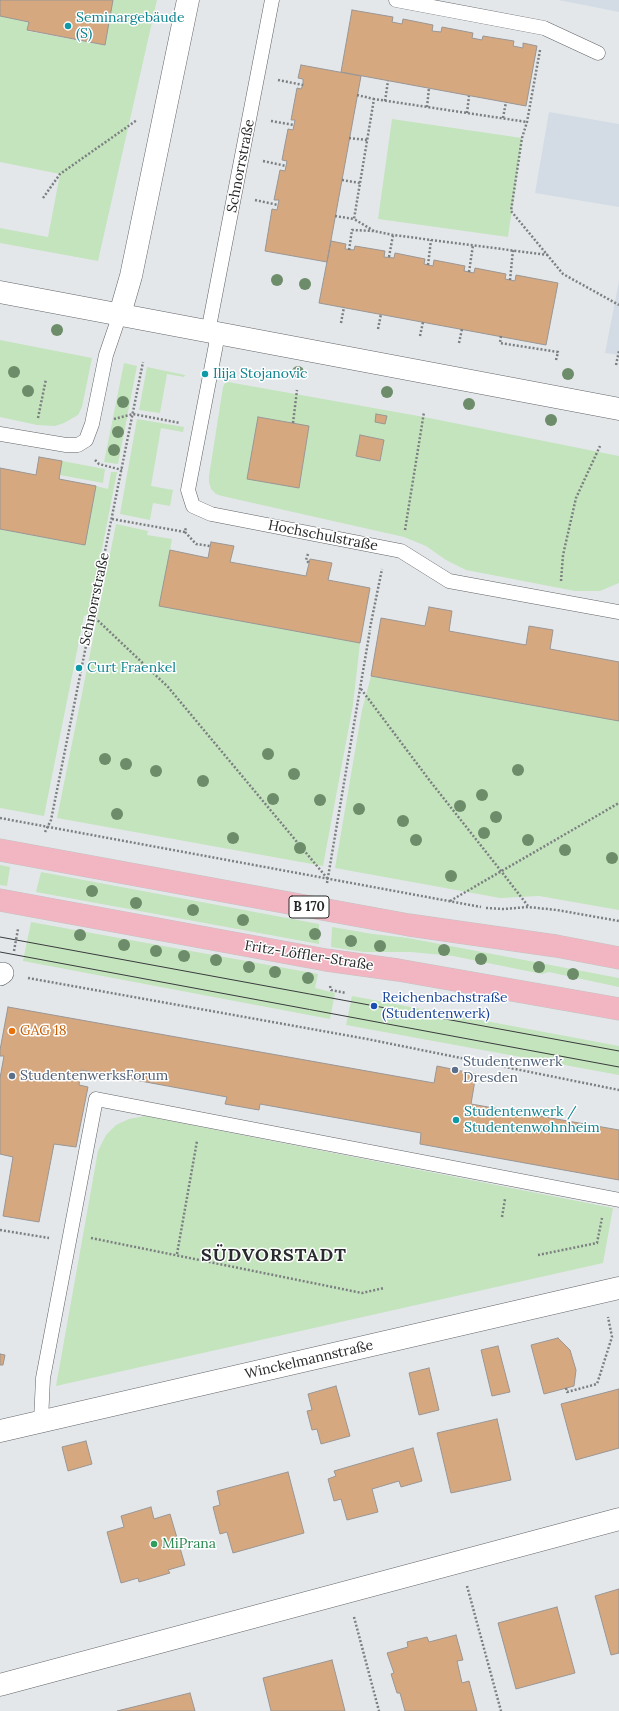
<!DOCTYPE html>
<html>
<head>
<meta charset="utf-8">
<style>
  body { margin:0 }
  canvas { display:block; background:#e3e7ea }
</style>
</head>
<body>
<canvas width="619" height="1711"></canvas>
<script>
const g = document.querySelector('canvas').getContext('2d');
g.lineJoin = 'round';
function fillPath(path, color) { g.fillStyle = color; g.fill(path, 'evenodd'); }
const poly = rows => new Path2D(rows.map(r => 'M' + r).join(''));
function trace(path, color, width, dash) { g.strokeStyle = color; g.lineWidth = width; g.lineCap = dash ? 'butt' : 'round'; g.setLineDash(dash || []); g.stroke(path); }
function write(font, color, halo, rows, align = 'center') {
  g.font = font + ' Lora,serif'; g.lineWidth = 3; g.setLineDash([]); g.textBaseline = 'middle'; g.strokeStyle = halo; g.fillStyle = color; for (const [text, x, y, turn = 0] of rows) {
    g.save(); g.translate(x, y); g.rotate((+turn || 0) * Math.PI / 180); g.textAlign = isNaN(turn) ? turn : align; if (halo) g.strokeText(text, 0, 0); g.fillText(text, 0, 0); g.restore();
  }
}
const built = poly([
  [558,0,619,0,619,12,579,4],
  [549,112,619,124,619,207,535,193],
  [619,281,619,355,605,353]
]);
const green = poly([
  [113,0,157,0,98,261,0,243,0,228,48,237,60,174,0,162,0,16,29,22,27,31,104,45],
  [392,119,522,138,508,237,378,219],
  [0,340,92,358,82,407,78,415,64,423,55,426,37,425,0,417],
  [124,363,137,366,118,464,104,462],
  [147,367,185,375,184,377,167,374,160,413,139,410],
  [228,382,424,417,619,456,619,583,600,591,575,591,466,570,446,560,426,546,404,537,222,496,216,494,211,489,209,482,209,476,223,387,225,383],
  [258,417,309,427,299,488],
  [360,436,383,440,380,461,356,456],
  [137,419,184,427,183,432,161,428,151,486,173,490,170,506,153,503,150,520,120,514],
  [62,461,105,469,103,483,60,475],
  [111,472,117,472,102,549,89,614,84,616,44,816,0,808,0,529,84,545,96,486,108,489],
  [116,524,148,531,147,535,172,539,160,606,360,643,353,705,323,866,57,818],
  [371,676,619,721,619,910,539,896,500,898,335,868,362,710],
  [0,865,10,867,7,886,0,885],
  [41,872,319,924,319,944,36,892],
  [31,922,318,974,315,988,335,993,330,1019,23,961],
  [332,927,373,934,408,938,619,978,619,987,549,972,542,974,453,956,411,952,364,952,331,947],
  [352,996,619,1046,619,1075,346,1025],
  [145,1116,613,1208,603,1263,56,1386,98,1151,106,1135,116,1125,129,1119]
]);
const building = poly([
  [0,0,113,0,105,45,27,30,29,22,0,16,0,0],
  [352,10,393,17,392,22,402,24,403,19,433,25,432,31,441,32,442,27,473,33,472,38,482,40,483,36,514,41,513,46,523,48,523,43,537,46,526,106,341,72,352,10],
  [301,65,361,76,327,262,265,251,272,209,277,210,279,200,274,200,280,170,285,171,287,161,282,160,288,129,293,130,295,120,291,120,297,88,301,89,303,85,303,79,298,78,301,65],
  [331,241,346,244,345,249,354,250,355,246,385,251,384,257,394,258,395,253,425,259,424,264,428,265,433,266,434,260,465,266,464,271,474,273,475,268,506,274,505,279,515,281,516,275,558,283,546,345,319,303,331,241],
  [376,414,387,416,385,424,375,422,376,414],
  [258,417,309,426,299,488,247,479,258,417],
  [360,435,384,440,380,461,356,456,360,435],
  [39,457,62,461,59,479,96,486,85,545,0,529,0,468,36,475,39,457],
  [211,542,234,546,230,562,306,576,310,559,332,563,328,580,370,588,360,643,159,606,170,550,208,558,211,542],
  [429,607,452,611,449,631,526,645,529,626,553,630,550,649,619,662,619,721,371,676,381,618,425,626,429,607],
  [8,1007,434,1083,437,1066,476,1074,471,1104,619,1130,619,1180,420,1144,421,1133,260,1104,259,1110,225,1104,227,1097,81,1070,79,1085,88,1087,76,1147,54,1144,39,1222,3,1216,13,1157,0,1154,0,1078,4,1056,0,1056,0,1050,8,1007],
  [558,1338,570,1350,576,1370,574,1386,544,1394,531,1345,558,1338],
  [498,1346,510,1392,492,1396,481,1350,498,1346],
  [0,1354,5,1355,3,1365,0,1365,0,1354],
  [429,1368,439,1410,419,1415,409,1373,429,1368],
  [336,1386,350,1436,321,1444,317,1429,312,1430,307,1411,312,1410,308,1394,336,1386],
  [619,1389,619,1448,576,1460,561,1404,619,1389],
  [497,1419,511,1480,451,1493,437,1433,497,1419],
  [86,1441,92,1464,68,1471,62,1447,86,1441],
  [413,1448,422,1481,401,1487,399,1481,372,1489,378,1512,347,1520,341,1499,334,1501,328,1479,336,1476,334,1471,413,1448],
  [288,1472,304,1533,233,1553,227,1532,220,1534,213,1507,220,1505,217,1491,288,1472],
  [151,1507,154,1519,170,1514,185,1565,168,1570,170,1573,139,1582,138,1578,121,1583,107,1532,124,1527,121,1516,151,1507],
  [619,1589,619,1653,611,1655,595,1596,619,1589],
  [557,1607,575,1673,516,1689,498,1623,557,1607],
  [456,1635,463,1660,457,1661,462,1683,469,1681,477,1711,405,1711,400,1693,397,1693,391,1674,394,1673,387,1653,408,1647,407,1642,427,1637,429,1642,456,1635],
  [332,1660,345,1711,271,1711,263,1678,332,1660],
  [190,1693,195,1711,117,1711,190,1693]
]);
const path = poly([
  [540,50,527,122,522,138,511,211,563,274,619,305],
  [278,80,303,85],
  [357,95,374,99],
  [385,101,388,81],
  [427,107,429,88],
  [467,113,469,96],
  [503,118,506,102],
  [271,121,294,125],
  [349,138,367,140],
  [263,161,286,166],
  [342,180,360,183],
  [43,198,60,174,137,120],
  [255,200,278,205],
  [335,216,354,219],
  [374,231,354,219,374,99,527,122],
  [349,250,352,230,374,231,393,235,548,255],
  [389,257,393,235],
  [428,265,431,240],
  [469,272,473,245],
  [510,280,513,250],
  [341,323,344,307],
  [378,329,381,314],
  [420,336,423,322],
  [501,336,500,343,558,352,556,360],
  [459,343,462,329],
  [616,365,619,351],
  [38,418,46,379],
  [114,419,133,414,180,423],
  [293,423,297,390],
  [95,460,99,464,122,470],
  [112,519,185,532,186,527],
  [405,530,424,412],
  [185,532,196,544,210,546],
  [308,554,306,560,309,563],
  [561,581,563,555,576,498,600,446],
  [92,615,168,687,327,878],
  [370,628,382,569],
  [361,689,430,781,501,871,528,906],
  [0,818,481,907],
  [45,832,51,820,143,362],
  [327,883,370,630],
  [450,901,619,803],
  [486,908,504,909,528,907,557,910,619,921],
  [14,951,18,929],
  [28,978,367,1039,619,1090],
  [330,986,331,990,346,993],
  [502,1217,505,1199],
  [0,1230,49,1238],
  [91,1238,362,1293,384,1288],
  [177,1254,197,1141],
  [538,1255,597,1243,602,1218],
  [566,1388,567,1392,597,1384,612,1337,608,1317],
  [467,1586,501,1711],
  [354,1617,379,1711]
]);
const service = poly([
  [396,0,544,28,598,53],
  [208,332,272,0],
  [218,334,188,490,193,506,211,514,401,551,449,581,619,612],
  [0,434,66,445,78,445,86,440,92,424,106,355,120,314],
  [41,1421,43,1378,96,1099,619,1200]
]);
const pedestrian = poly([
  [0,975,3,973]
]);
const minor = poly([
  [0,292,619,409],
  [120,314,131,276,188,0],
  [0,1431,619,1288],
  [0,1685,619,1519]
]);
const primary = poly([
  [0,850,409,925,556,946,619,958],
  [0,900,326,960,398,970,619,1009]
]);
const tram = poly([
  [0,937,619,1051],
  [0,952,619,1067]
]);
const trees = [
  [277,280],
  [305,284],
  [57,330],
  [14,372],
  [298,372],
  [568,374],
  [28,391],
  [387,392],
  [123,402],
  [469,404],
  [551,420],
  [118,432],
  [114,450],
  [268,754],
  [105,759],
  [126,764],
  [518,770],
  [156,771],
  [294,774],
  [203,781],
  [482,795],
  [273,799],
  [320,800],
  [460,806],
  [359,809],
  [117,814],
  [496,817],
  [403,821],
  [484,833],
  [233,838],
  [416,840],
  [528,840],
  [300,848],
  [565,850],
  [612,858],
  [451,876],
  [92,891],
  [136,903],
  [193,910],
  [243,920],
  [315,934],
  [80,935],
  [351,941],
  [124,945],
  [380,946],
  [444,950],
  [156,951],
  [184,956],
  [481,959],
  [216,960],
  [249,967],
  [539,967],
  [275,972],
  [573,974],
  [308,978]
];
const markers = [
  [68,26,4,"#0f9aa8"],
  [205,374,4,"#0f9aa8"],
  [79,668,4,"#0f9aa8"],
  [374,1006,4,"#1a4fb4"],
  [12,1031,4,"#e8710a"],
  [455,1070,4,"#5c6f8a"],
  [12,1076,4,"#5c6f8a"],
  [456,1120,4,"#0f9aa8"],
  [154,1544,4,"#2e9e5b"]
];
const shields = [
  [309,907,40]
];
const shieldNames = [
  ["B 170",309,907]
];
const cultureNames = [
  ["Seminargebäude",76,18],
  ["(S)",76,34],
  ["Ilija Stojanovic",213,374],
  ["Curt Fraenkel",87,668],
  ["Studentenwerk /",464,1112],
  ["Studentenwohnheim",464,1128]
];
const streetNames = [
  ["Schnorrstraße",241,166,-79],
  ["Hochschulstraße",323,536,11],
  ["Schnorrstraße",95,599,-78],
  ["Fritz-Löffler-Straße",309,956,9],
  ["Winckelmannstraße",309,1360,-13]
];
const transitNames = [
  ["Reichenbachstraße",382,998],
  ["(Studentenwerk)",382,1014]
];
const foodNames = [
  ["GAG 18",20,1031]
];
const serviceNames = [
  ["Studentenwerk",463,1062],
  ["Dresden",463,1078],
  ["StudentenwerksForum",20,1076]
];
const leisureNames = [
  ["MiPrana",162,1544]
];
const districtNames = [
  ["SÜDVORSTADT",274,1256]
];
fillPath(built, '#d3dce5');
fillPath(green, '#c4e4bd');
fillPath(building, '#d6a880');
trace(building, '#9a9694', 1);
trace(service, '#626467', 15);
trace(pedestrian, '#626467', 22);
trace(minor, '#626467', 23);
trace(primary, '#c3c3c3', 23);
trace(path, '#7c7f80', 2.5, [2, 2]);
trace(service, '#fff', 14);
trace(pedestrian, '#fff', 21);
trace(minor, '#fff', 22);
trace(primary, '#f2b6c2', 22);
trace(tram, '#3a3b3d', 1);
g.fillStyle = '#6d8c69';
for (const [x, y] of trees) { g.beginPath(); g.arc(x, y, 6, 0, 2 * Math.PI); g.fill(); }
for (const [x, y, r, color] of markers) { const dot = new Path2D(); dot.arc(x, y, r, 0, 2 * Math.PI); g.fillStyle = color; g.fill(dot); trace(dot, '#fff', 1.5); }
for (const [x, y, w] of shields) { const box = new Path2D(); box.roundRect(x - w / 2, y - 11, w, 22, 3); g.fillStyle = '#fff'; g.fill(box); trace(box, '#272829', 1); }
write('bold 13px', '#272829', null, shieldNames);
write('14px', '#0d838f', '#fff', cultureNames, 'left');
write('14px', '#272829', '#fff', streetNames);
write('14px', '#164399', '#fff', transitNames, 'left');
write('14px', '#c56008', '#fff', foodNames, 'left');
write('14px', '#4e5e75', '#fff', serviceNames, 'left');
write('14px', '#27864d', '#fff', leisureNames, 'left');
g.letterSpacing = '1px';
write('bold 18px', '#282a2d', '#fff', districtNames);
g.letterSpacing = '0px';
</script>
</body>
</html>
